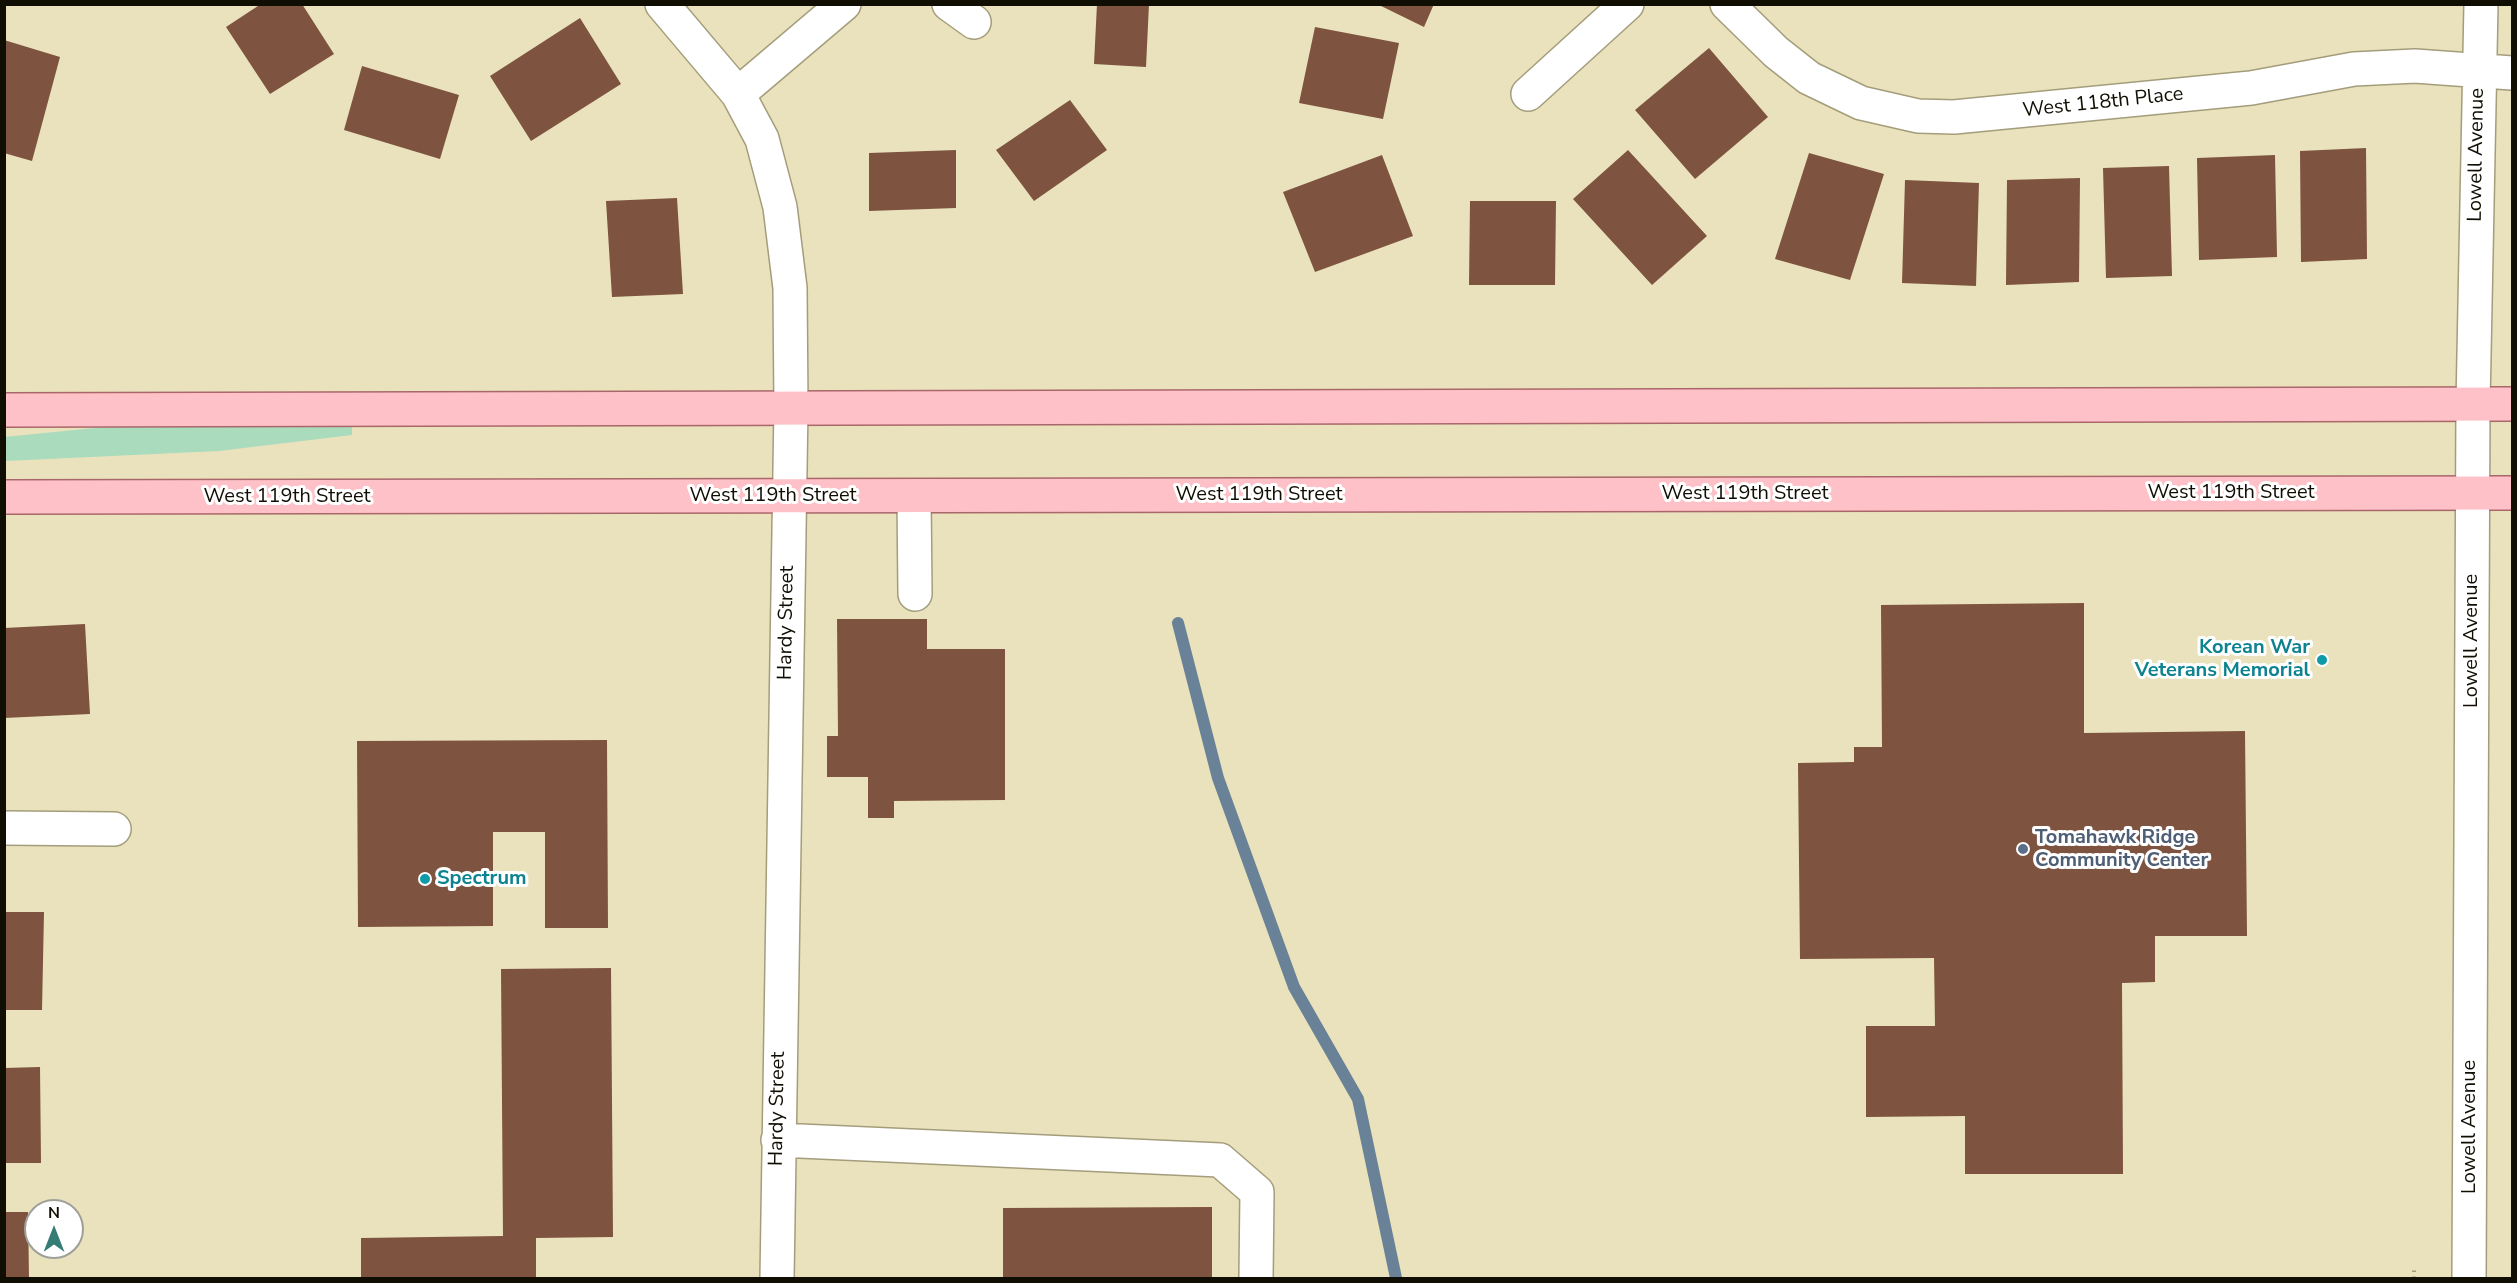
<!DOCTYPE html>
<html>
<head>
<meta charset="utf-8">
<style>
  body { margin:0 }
  #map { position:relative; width:2517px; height:1283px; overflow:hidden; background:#e9e2bd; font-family:"Nunito Sans",sans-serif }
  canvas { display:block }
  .frame { position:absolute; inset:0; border:6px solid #100e03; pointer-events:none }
  .north { position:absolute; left:24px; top:1199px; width:60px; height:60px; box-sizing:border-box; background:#fff; border:2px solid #9f9f9a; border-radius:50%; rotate:0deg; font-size:16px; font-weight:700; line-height:24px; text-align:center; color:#100e03 }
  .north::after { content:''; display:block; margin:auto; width:21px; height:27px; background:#357c75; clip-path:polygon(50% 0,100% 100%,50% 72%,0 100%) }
</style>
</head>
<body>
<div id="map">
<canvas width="2517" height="1283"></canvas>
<div class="frame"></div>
<div class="north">N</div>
</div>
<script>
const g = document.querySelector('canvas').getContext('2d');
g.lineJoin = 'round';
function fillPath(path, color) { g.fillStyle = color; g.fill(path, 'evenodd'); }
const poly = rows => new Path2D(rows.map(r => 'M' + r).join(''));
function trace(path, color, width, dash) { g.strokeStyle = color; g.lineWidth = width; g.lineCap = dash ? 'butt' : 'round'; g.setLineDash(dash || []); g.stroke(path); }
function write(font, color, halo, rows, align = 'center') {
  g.font = font + ' "Nunito Sans",sans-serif'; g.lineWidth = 6; g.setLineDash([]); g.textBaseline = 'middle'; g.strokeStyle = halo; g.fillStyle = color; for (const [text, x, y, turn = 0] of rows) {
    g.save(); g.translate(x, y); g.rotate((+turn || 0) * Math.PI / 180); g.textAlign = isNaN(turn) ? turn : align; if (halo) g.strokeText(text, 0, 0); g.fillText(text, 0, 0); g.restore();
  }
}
const green = poly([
  [125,425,352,426,352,435,219,451,5,461,4,437]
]);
const stream = poly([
  [1178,623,1218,778,1294,987,1358,1099,1396,1278]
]);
const building = poly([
  [261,4,302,4,334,54,270,94,226,27],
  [1097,4,1149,4,1146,67,1094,64],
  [1377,4,1434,4,1424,27],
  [580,18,621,84,531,141,490,76],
  [1315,27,1399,43,1383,119,1299,103],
  [4,40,60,57,32,161,4,153],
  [1709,48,1768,117,1695,179,1635,110],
  [362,66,459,95,440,159,344,130],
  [1070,100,1107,150,1034,201,996,150],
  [2366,148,2367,259,2301,262,2300,151],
  [956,150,956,208,869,211,869,153],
  [1628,150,1707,236,1652,285,1573,199],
  [1809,153,1884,174,1850,280,1775,259],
  [1382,155,1413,236,1315,272,1283,192],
  [2275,155,2277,257,2199,260,2197,158],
  [2169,166,2172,276,2106,278,2103,168],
  [2080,178,2079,282,2006,285,2007,180],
  [1905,180,1979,183,1976,286,1902,283],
  [677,198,683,294,612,297,606,201],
  [1470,201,1556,201,1555,285,1469,285],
  [2084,603,2084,733,2245,731,2247,936,2155,936,2155,982,2122,983,2123,1174,1965,1174,1965,1116,1866,1117,1866,1026,1935,1026,1934,958,1800,959,1798,763,1854,762,1854,747,1882,747,1881,605],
  [837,619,927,619,927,649,1005,649,1005,800,894,801,894,818,868,818,868,777,827,777,827,736,838,736],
  [85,624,90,714,4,718,4,628],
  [607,740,608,928,545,928,545,832,493,832,493,926,358,927,357,741],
  [4,912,44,912,42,1010,4,1010],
  [611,968,613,1237,536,1238,536,1278,361,1278,361,1238,503,1236,501,969],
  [40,1067,41,1163,4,1163,4,1068],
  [1212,1207,1212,1278,1003,1278,1003,1208],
  [4,1212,28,1212,29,1278,4,1278]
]);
const path = poly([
  [2414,1278,2414,1266]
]);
const minor = poly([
  [662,4,738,94,762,139,780,207,790,288,791,407,777,1278],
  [949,4,974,22],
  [1727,4,1776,52,1809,78,1861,103,1918,116,1954,117,2251,88,2354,69,2415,66,2512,73],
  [738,94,844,4],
  [1528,94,1627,4],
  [914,496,915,594],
  [4,828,114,829],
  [778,1140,1220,1160,1257,1192,1256,1278],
  [2469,1278,2473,404,2481,4]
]);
const major = poly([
  [4,410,2512,404],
  [4,497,2512,493]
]);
const markers = [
  [2322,660,6,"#0f9aa8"],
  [2023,849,6,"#5c6f8a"],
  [425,879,6,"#0f9aa8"]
];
const streetNames = [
  ["West 118th Place",2103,103,-6],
  ["Lowell Avenue",2477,155,-89],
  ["West 119th Street",2231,493],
  ["West 119th Street",1745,494],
  ["West 119th Street",1259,495],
  ["West 119th Street",773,496],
  ["West 119th Street",287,497],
  ["Hardy Street",787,623,-89],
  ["Lowell Avenue",2472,641,-90],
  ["Hardy Street",778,1109,-89],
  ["Lowell Avenue",2470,1127,-90]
];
const cultureNames = [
  ["Korean War",2310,648],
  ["Veterans Memorial",2310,671],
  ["Spectrum",437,879,"left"]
];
const serviceNames = [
  ["Tomahawk Ridge",2035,838],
  ["Community Center",2035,861]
];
fillPath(green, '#aadbbd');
trace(stream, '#698297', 12);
fillPath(building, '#7e533f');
trace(minor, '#a49d7b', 36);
trace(major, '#aa676a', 36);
trace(path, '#a19c7f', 4, [1.5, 4.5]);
trace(minor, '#fff', 33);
trace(major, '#fec1c7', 33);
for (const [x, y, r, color] of markers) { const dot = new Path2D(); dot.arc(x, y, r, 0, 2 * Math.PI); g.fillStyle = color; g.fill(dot); trace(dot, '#fff', 2); }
write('20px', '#100e03', '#fff', streetNames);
write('bold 20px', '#0d838f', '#fff', cultureNames, 'right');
write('bold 20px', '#4e5e75', '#fff', serviceNames, 'left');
</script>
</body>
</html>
